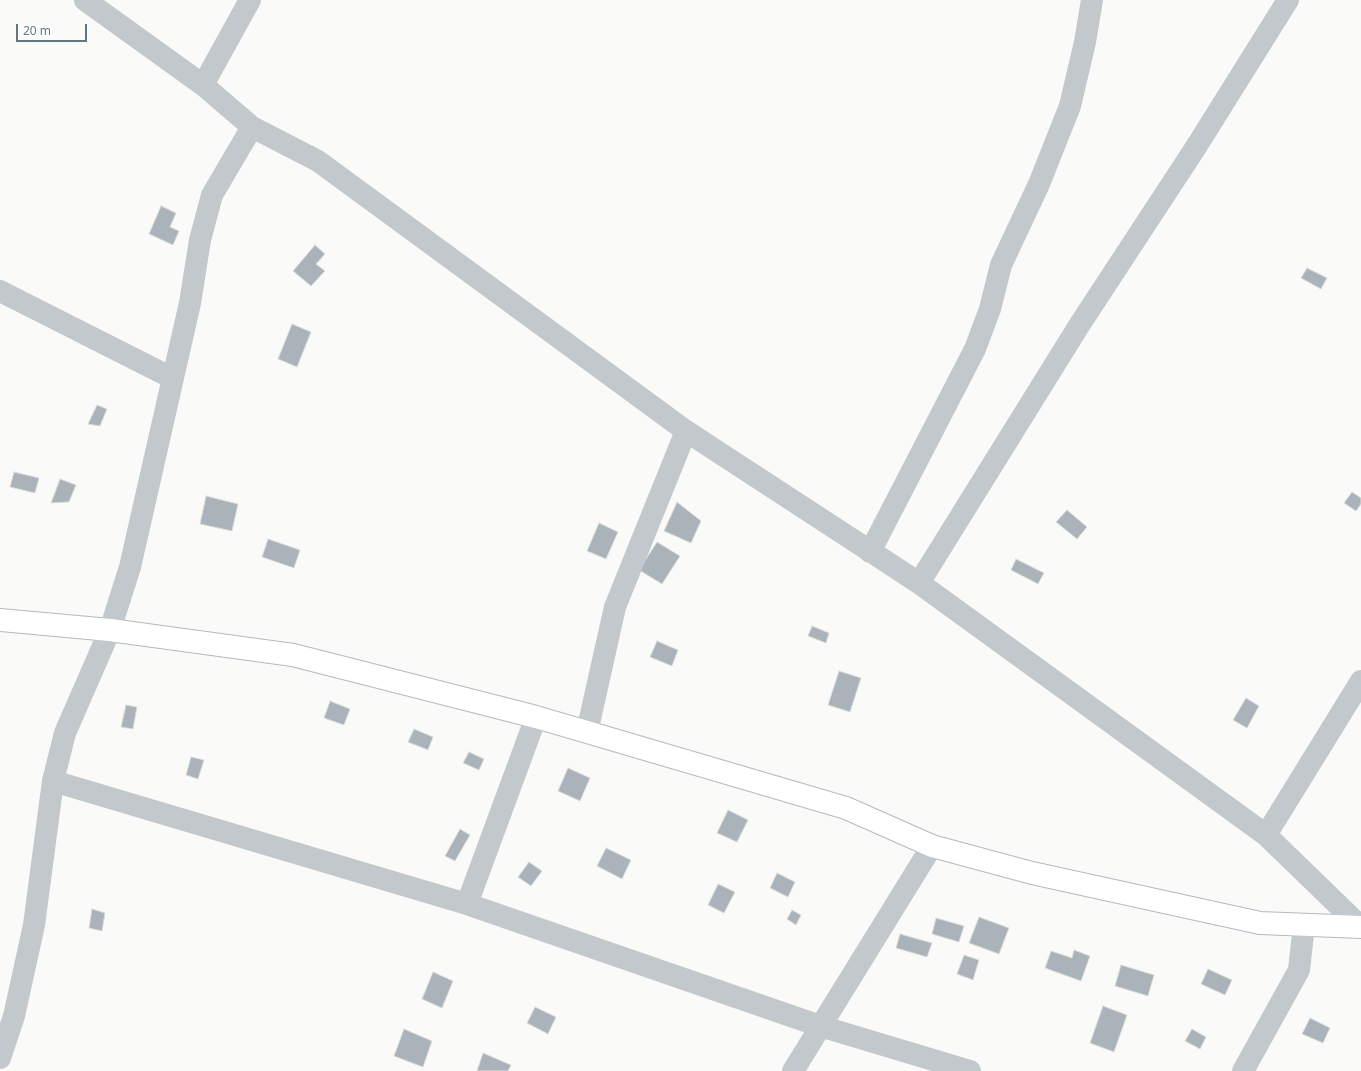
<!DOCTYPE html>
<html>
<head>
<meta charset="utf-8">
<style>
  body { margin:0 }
  #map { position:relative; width:1361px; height:1071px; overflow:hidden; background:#fafaf8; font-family:"Noto Sans",sans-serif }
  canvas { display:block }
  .scale { position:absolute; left:16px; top:24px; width:71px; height:18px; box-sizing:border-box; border:2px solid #657683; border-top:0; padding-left:5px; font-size:12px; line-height:14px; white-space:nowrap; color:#657683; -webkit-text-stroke:3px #fff; paint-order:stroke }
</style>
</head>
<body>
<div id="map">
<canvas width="1361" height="1071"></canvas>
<div class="scale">20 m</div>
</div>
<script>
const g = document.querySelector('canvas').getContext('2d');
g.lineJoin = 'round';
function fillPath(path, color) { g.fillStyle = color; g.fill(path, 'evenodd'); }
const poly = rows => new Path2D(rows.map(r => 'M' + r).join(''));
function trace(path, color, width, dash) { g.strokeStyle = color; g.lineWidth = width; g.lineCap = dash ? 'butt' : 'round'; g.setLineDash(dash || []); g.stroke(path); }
const building = poly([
  [161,206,176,213,170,227,179,231,173,245,149,234,161,206],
  [315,245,325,254,316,264,325,271,311,286,293,271,315,245],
  [1307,268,1327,278,1321,289,1301,278,1307,268],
  [292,324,311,332,297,367,278,359,292,324],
  [97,405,107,409,100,426,88,424,97,405],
  [14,472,39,478,35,493,10,487,14,472],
  [60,479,76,485,69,502,51,503,60,479],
  [1352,492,1361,498,1361,504,1356,511,1344,503,1352,492],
  [206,496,238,504,232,531,200,524,206,496],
  [677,502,701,521,691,543,664,531,677,502],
  [1067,510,1087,527,1077,539,1056,522,1067,510],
  [599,523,618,532,606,559,587,551,599,523],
  [268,539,300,550,294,568,262,557,268,539],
  [657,542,680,556,662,584,639,570,657,542],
  [1016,559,1044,573,1038,584,1011,570,1016,559],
  [812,626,829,633,826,643,808,636,812,626],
  [657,641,678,650,672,666,650,657,657,641],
  [839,671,861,678,850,712,828,705,839,671],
  [1246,698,1259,706,1247,728,1233,720,1246,698],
  [330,701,350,709,344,725,324,718,330,701],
  [126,705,137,707,133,729,121,727,126,705],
  [414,729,433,737,428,750,408,742,414,729],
  [469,752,484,759,479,770,463,763,469,752],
  [191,757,204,760,198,779,186,775,191,757],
  [568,768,590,778,580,801,558,791,568,768],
  [728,810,748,820,737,842,717,833,728,810],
  [460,829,470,835,455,861,445,856,460,829],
  [606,848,631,860,622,879,597,866,606,848],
  [529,862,542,871,531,886,518,877,529,862],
  [777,873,795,882,788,897,770,888,777,873],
  [718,884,735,892,724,913,708,905,718,884],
  [92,909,105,913,102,931,89,928,92,909],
  [792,910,801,915,796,925,787,919,792,910],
  [979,917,1009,928,999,954,969,943,979,917],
  [936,918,964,926,959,942,932,934,936,918],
  [900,934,932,943,927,957,896,948,900,934],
  [1074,950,1090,956,1081,981,1045,968,1051,951,1072,958,1074,950],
  [964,955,979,960,973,980,957,974,964,955],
  [1121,965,1154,975,1148,996,1115,986,1121,965],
  [1208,969,1232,980,1225,995,1201,984,1208,969],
  [433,972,453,981,442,1008,422,999,433,972],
  [1103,1006,1127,1015,1114,1052,1090,1043,1103,1006],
  [535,1007,556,1017,548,1034,527,1023,535,1007],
  [1310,1018,1330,1028,1323,1043,1302,1034,1310,1018],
  [404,1029,432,1041,423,1067,394,1056,404,1029],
  [1192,1029,1206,1037,1200,1049,1185,1041,1192,1029],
  [483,1053,511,1065,508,1071,477,1071,483,1053]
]);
const street = poly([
  [85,0,203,85,252,127,318,161,686,431,919,583,1266,835,1359,925],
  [203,85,250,0],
  [0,291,172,378],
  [870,552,975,349,990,309,1001,265,1039,184,1070,106,1085,42,1092,0],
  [919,583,1080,324,1196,147,1288,0],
  [587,732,615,607,686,431],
  [53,781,467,904,820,1026,970,1071],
  [1266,835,1361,681],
  [467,904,536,717],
  [0,1058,14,1016,34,925,53,781,65,733,110,630,130,567,190,303,200,240,212,195,252,127],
  [793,1071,932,846],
  [1243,1071,1299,970,1304,925]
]);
const secondary = poly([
  [0,620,110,630,293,655,536,717,846,808,932,846,1032,873,1260,923,1361,927]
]);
fillPath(building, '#aab3b9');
trace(building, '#dcdcda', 1);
trace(secondary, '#b3babf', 24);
trace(street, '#c3c8cc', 22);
trace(secondary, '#fff', 22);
</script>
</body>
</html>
